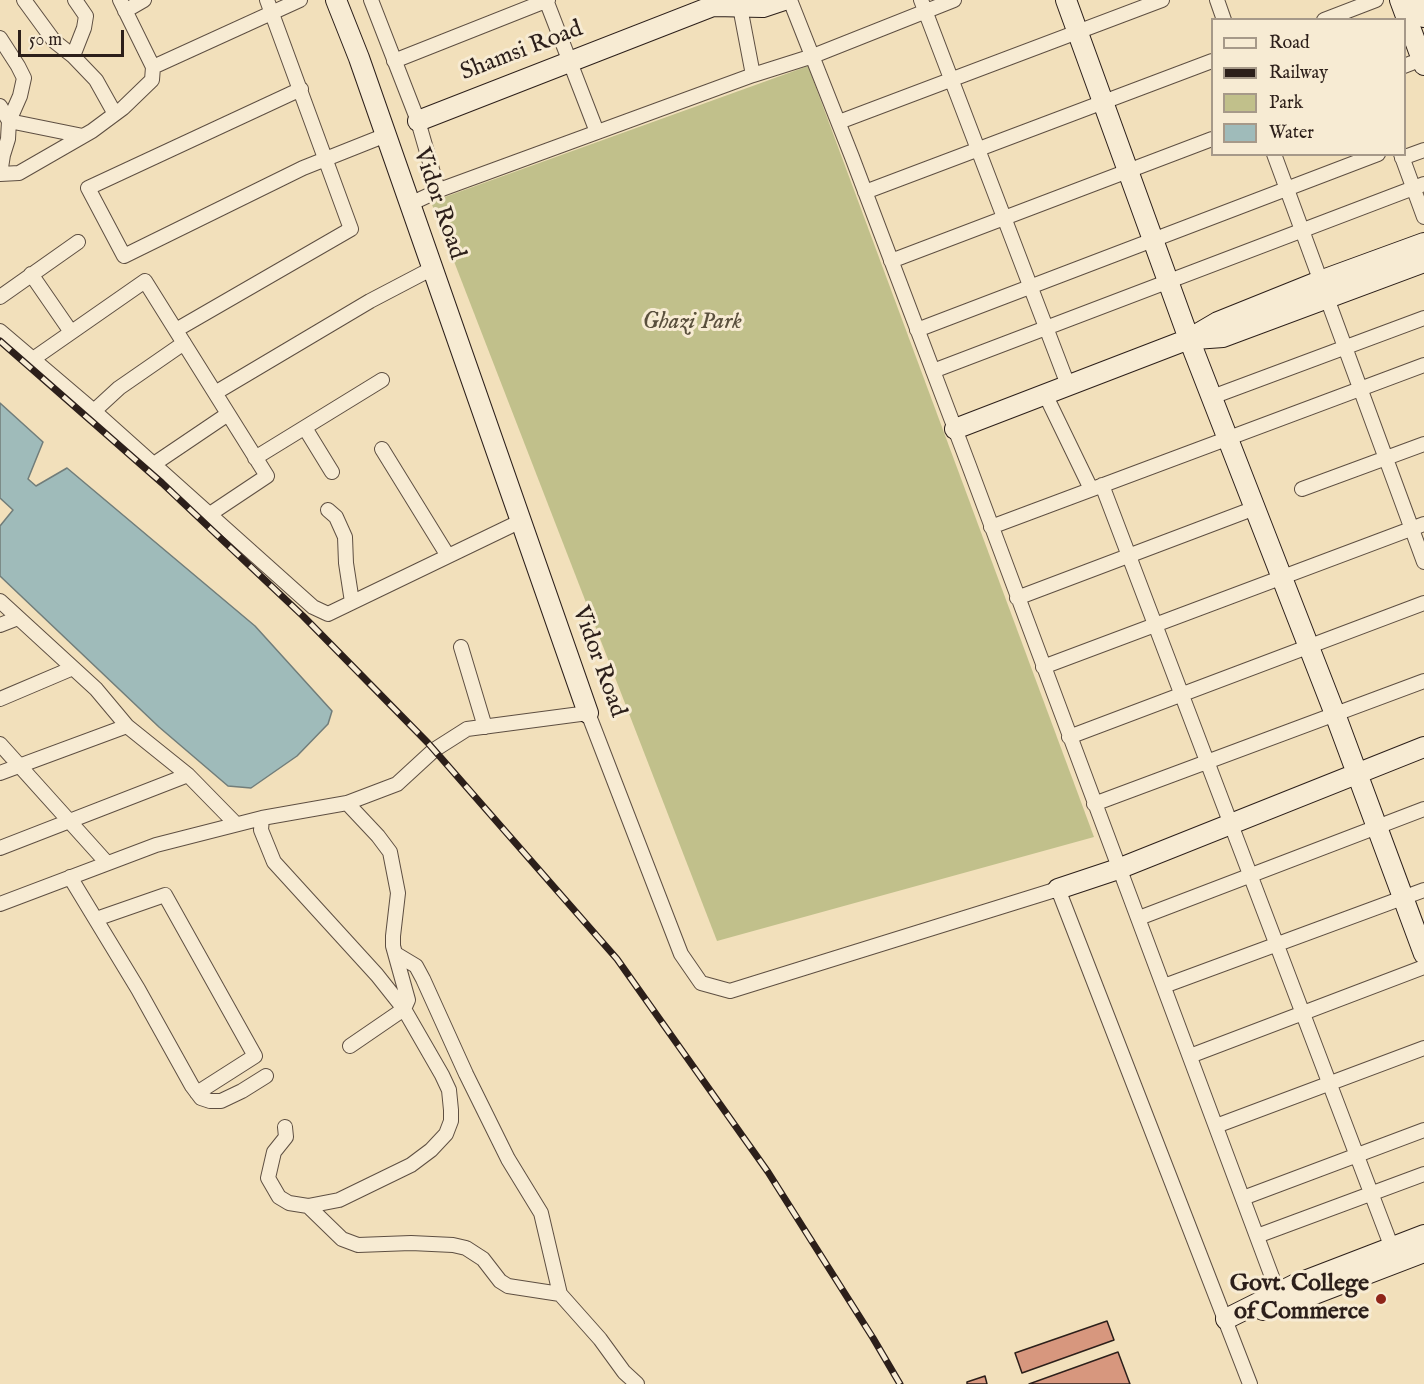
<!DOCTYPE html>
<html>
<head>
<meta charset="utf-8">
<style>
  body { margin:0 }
  #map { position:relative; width:1424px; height:1384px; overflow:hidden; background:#f2e0bb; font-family:"IM FELL English",serif }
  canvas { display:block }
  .legend { position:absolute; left:1211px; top:18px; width:195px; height:138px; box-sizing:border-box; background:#f7ebd3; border:2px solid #a69989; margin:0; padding:8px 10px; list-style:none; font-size:18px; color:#2c1f1a }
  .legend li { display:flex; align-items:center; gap:12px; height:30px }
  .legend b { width:30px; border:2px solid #a69989 }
  .scale { position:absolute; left:18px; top:30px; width:106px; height:27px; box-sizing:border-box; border:3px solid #2c1f1a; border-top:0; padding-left:8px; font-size:18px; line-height:21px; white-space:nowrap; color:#2c1f1a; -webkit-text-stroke:4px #f7ebd3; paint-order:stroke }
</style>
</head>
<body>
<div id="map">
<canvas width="1424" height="1384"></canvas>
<ul class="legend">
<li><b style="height:8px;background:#f7ebd3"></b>Road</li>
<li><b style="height:8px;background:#2c1f1a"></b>Railway</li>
<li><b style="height:16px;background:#c1c08b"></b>Park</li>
<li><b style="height:16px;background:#9fbbba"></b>Water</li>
</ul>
<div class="scale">50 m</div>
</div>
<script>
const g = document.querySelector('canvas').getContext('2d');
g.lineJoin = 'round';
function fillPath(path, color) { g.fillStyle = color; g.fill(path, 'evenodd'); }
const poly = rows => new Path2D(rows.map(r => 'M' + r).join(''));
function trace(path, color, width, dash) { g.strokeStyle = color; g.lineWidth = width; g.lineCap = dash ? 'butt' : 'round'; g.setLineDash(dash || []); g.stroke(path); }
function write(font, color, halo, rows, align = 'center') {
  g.font = font + ' "IM FELL English",serif'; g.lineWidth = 6; g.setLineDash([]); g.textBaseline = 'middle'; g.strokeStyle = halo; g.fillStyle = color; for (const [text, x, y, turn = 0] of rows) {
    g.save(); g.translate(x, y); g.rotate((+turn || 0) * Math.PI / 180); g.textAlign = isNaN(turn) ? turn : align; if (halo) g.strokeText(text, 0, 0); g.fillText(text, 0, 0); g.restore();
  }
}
const green = poly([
  [808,66,1094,837,717,941,431,202]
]);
const water = poly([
  [0,403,43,442,28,479,36,486,67,468,255,626,332,711,328,724,297,756,251,788,228,786,159,727,0,576,0,526,13,510,0,498,0,403]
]);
const building = poly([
  [1107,1321,1114,1340,1022,1373,1015,1353,1107,1321],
  [1118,1352,1130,1384,1029,1384,1118,1352],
  [985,1376,987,1384,967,1384,967,1382,985,1376]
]);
const street = poly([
  [24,0,54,41,73,56,96,80,115,114],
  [371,0,418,121,438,190],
  [546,0,597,132],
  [790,0,852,157,968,463,1278,1293],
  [921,0,1068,385],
  [1217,0,1224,20],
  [740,7,753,75],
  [125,11,144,0],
  [1324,20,1376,0],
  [0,38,18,66,24,78,20,96,9,121,83,136],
  [73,56,84,28,86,16,75,0],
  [394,61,548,0],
  [1404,66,1422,59],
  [153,67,300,0],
  [301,89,88,188,124,256,303,168,386,135],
  [0,106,9,121,8,139,3,155,0,174],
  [839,122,1162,0],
  [1274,154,1424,562],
  [1401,154,1424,217],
  [1402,158,1424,150],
  [0,174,19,173,92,131,123,108,152,80,153,67,120,0],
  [865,192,1212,61],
  [410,204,442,189,753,75,813,56,954,0],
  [891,261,1212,139],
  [31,274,71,332],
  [0,297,78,242],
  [176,330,351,229,267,0],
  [917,330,1378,154],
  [0,331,94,411,313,607,328,614,521,521],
  [33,359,145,281,267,476,210,514],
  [933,371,1424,184],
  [215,393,370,301,433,268],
  [1045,394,1091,489],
  [1212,397,1424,318],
  [94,411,119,388,184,343],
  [305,428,332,472],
  [382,449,448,556],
  [255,458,382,380],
  [154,464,228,414],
  [1102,485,1392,1248],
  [1302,489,1424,444],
  [328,510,336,517,345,537,346,563,352,602],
  [991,527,1424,365],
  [1017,598,1255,508],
  [0,601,96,689,127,726,188,775,236,824],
  [0,625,18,618],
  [461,647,485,727],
  [1043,667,1424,524],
  [0,699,73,668],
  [1069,737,1424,603],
  [0,744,107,863],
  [0,773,127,726],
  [347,803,378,836,390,852,398,893,393,936,393,946,408,1000,404,1009,350,1046],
  [1094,804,1424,681],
  [262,818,261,830,274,862,377,975,404,1009,442,1075,449,1090,451,1110,451,1121,446,1134,431,1150,411,1165,339,1200,308,1206,289,1203,279,1197,268,1178,274,1152,286,1137,285,1127],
  [0,848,188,775],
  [70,877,138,989,192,1086,201,1098,210,1101,221,1101,242,1091,266,1076],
  [0,904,156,845,262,818,347,803,397,784,434,750,467,729,588,713,681,954,701,983,730,991,1058,889,1250,1384],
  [1139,918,1424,809],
  [96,919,165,895,255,1056,197,1093],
  [396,954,416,966,423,979,466,1074,508,1159,541,1213,560,1294,600,1339,624,1372,637,1384],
  [1164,986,1424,890],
  [1190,1056,1424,967],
  [1216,1126,1424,1048],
  [1243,1198,1424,1130],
  [308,1206,342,1239,358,1245,411,1243,453,1245,466,1248,483,1259,500,1281,508,1286,560,1294],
  [1257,1236,1424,1174]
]);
const secondary = poly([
  [336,0,359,58,588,713],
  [1066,0,1189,339,1335,714,1424,954],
  [1400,0,1424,65],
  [1418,0,1424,17],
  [418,121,713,6,763,7,784,0],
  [1195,339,1223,337,1424,262],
  [955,429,1189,339,1218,322,1320,281,1424,243],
  [1058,889,1118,869,1424,747],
  [1263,1310,1299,1300,1424,1252],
  [1226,1319,1294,1285,1424,1235]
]);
const rail = poly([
  [0,341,162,483,303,616,428,743,617,959,768,1172,873,1338,900,1384]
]);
const markers = [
  [1381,1299,6,"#8f2418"]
];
const streetNames = [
  ["Shamsi Road",522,52,-21],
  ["Vidor Road",438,204,71],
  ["Vidor Road",598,662,70]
];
const parkNames = [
  ["Ghazi Park",692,323]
];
const poiNames = [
  ["Govt. College",1369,1285],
  ["of Commerce",1369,1313]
];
fillPath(green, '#c1c08b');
fillPath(water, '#9fbbba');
trace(water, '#717d7a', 1.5);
fillPath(building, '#d7977e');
trace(building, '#2c1f1a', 1.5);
trace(street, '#5e4f42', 16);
trace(secondary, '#2c1f1a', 22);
trace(street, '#f7ebd3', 14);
trace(secondary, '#f7ebd3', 20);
trace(rail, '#2c1f1a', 7);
trace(rail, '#f7ebd3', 4.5, [14]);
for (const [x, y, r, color] of markers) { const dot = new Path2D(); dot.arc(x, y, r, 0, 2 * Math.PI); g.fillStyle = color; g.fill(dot); trace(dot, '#f7ebd3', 2); }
write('24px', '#2c1f1a', '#f7ebd3', streetNames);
write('italic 24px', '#594f3c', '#f7ebd3', parkNames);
write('bold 24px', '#2c1f1a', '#f7ebd3', poiNames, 'right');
</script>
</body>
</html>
